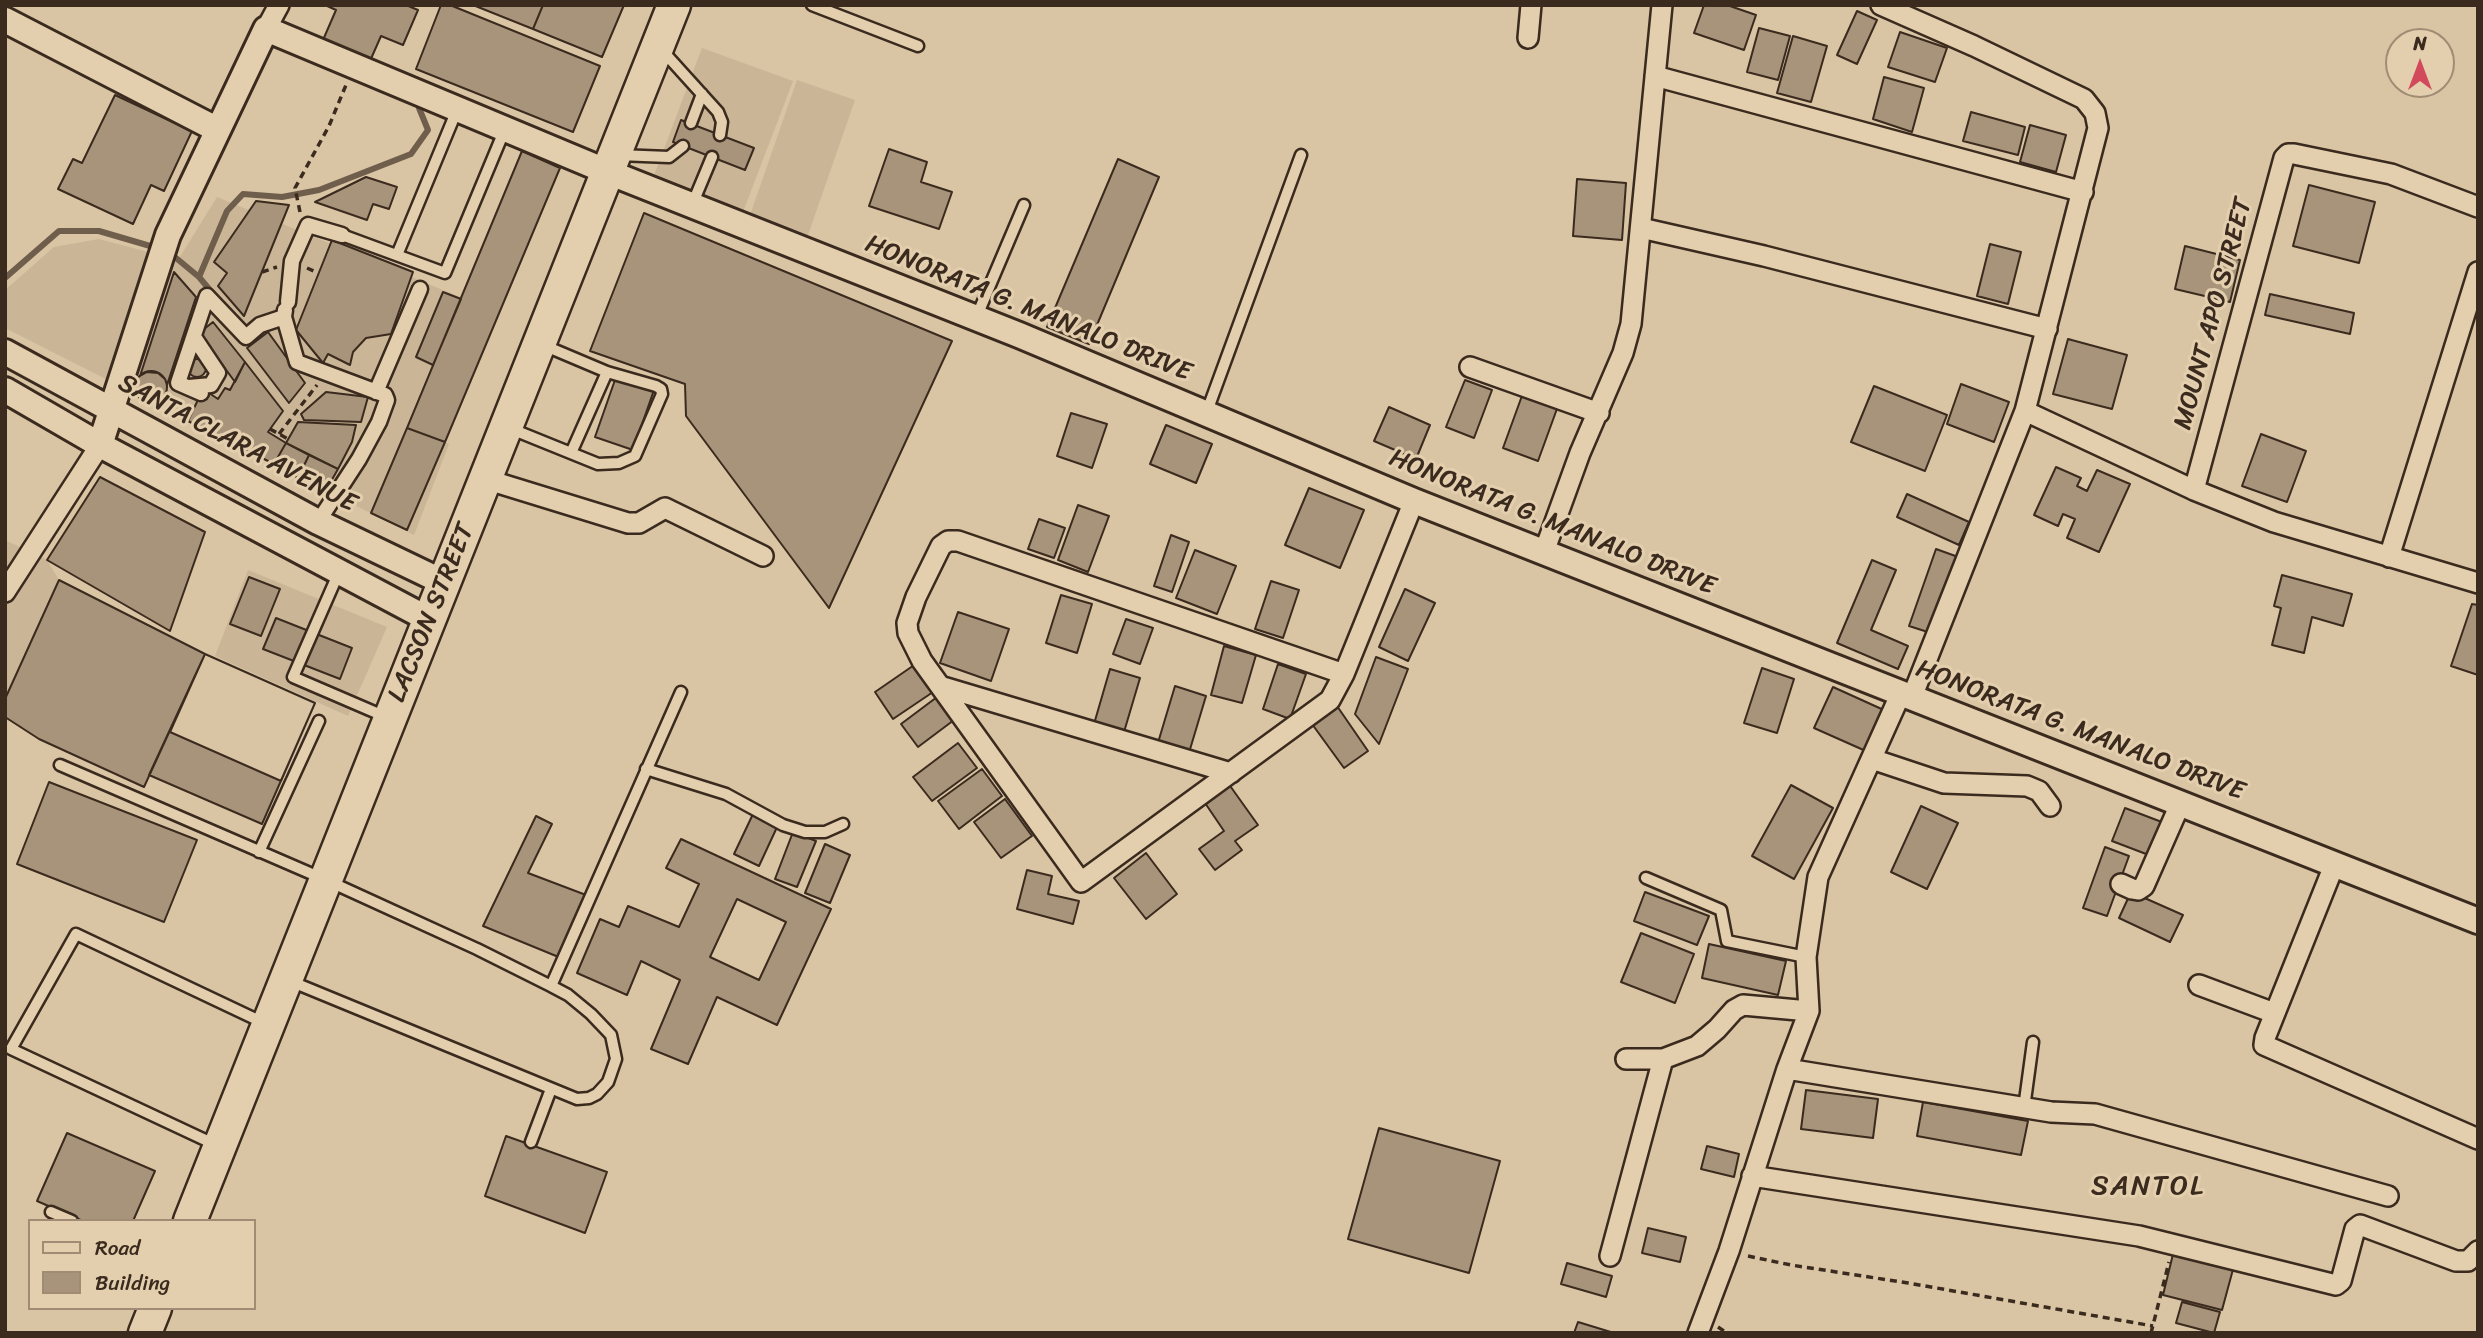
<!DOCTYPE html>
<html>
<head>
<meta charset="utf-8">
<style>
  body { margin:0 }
  #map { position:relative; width:2483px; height:1338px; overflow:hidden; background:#d9c4a4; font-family:Sriracha,sans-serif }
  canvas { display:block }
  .frame { position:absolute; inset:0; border:7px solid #3b2a1e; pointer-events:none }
  .legend { position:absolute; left:28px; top:1219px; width:228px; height:91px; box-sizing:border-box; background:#e3cead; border:2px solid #a08c74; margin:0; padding:9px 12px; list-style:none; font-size:21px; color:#3b2a1e }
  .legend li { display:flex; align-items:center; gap:14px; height:35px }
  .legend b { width:35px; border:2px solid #a08c74 }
  .north { position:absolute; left:2385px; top:28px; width:70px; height:70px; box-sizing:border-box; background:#e3cead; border:2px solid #a08c74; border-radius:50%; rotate:0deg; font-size:19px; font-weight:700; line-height:28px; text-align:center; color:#3b2a1e }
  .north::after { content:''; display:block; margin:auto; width:24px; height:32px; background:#d1495b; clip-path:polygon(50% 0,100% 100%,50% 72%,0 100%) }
</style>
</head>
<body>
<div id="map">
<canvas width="2483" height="1338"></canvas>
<div class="frame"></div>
<ul class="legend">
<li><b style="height:9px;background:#e3cead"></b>Road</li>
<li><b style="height:19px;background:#a8947a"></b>Building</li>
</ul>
<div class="north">N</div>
</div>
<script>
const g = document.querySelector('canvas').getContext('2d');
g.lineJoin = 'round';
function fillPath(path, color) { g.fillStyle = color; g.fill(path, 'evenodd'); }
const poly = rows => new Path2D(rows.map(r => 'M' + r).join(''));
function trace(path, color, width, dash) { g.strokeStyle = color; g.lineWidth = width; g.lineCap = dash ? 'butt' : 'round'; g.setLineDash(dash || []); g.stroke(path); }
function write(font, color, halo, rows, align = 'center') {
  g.font = font + ' Sriracha,sans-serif'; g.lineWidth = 6; g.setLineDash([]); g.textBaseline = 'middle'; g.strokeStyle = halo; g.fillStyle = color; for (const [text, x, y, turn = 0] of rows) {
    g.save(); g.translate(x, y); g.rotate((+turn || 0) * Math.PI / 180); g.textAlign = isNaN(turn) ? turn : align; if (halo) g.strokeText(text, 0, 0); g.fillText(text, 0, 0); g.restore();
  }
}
const built = poly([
  [702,48,793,81,743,212,653,178],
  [797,80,855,100,807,238,749,218],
  [217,197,460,297,406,427,449,444,414,535,5,328,5,290,54,247,99,239,178,260],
  [5,540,47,560,59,580,5,699],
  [248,570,387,627,348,716,215,656]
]);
const stream = poly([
  [170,253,199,277,215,296],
  [199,277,227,211,243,194,282,197,319,190,411,154,428,130,419,108],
  [5,278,59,231,99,231,157,248]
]);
const building = poly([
  [325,5,406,5,418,10,403,45,381,36,370,61,323,40,336,10,325,5],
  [441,5,450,5,600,66,573,132,416,69,441,5],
  [473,5,543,5,533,29,473,5],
  [543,5,624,5,602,57,533,29,543,5],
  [1704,5,1727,5,1756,15,1744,50,1694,33,1704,5],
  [1857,11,1877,20,1857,64,1837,55,1857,11],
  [1759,28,1790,36,1778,80,1747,72,1759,28],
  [1900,32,1947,48,1935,82,1888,67,1900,32],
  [1793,36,1827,46,1811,102,1777,93,1793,36],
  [1884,77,1924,88,1912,132,1873,119,1884,77],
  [115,95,192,131,164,191,151,185,133,224,58,189,73,159,82,163,115,95],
  [1971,112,2025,127,2018,155,1963,141,1971,112],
  [681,120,754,148,745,170,673,142,681,120],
  [2030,125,2066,135,2056,172,2020,162,2030,125],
  [889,149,927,162,921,182,952,192,939,229,869,206,889,149],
  [522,151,560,168,445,442,407,428,522,151],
  [1118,159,1159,177,1089,344,1047,327,1118,159],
  [366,177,397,187,389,209,373,204,367,220,315,202,366,177],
  [1577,179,1626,183,1622,240,1573,236,1577,179],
  [2309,185,2375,202,2359,263,2293,246,2309,185],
  [256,201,289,205,244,316,218,286,227,273,214,262,256,201],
  [644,213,952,341,829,608,686,416,685,384,590,351,644,213],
  [332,240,413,272,391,334,366,338,353,352,350,365,328,354,323,363,296,330,332,240],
  [1990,244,2021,252,2008,304,1977,296,1990,244],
  [2185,246,2240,260,2230,302,2175,289,2185,246],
  [174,272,196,297,167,385,165,379,158,373,147,372,140,376,174,272],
  [443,292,461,299,433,365,416,357,443,292],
  [2270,294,2354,313,2350,334,2265,315,2270,294],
  [213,322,245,362,235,382,199,333,213,322],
  [268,332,305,383,289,403,247,348,268,332],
  [2068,339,2127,355,2112,409,2053,394,2068,339],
  '188 368a9 9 0 1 1 18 0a9 9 0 1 1-18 0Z',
  [245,362,283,411,268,432,286,443,274,464,188,421,203,389,218,399,225,388,230,390,245,362],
  '135 387a16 16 0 1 1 32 0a16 16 0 1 1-32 0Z',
  [616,377,654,390,633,450,595,437,616,377],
  [1465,380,1492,390,1474,438,1446,427,1465,380],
  [1961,384,2009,402,1994,442,1947,424,1961,384],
  [1874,386,1947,415,1925,471,1851,442,1874,386],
  [326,392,368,397,361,422,304,420,301,414,326,392],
  [1523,393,1558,406,1538,461,1503,448,1523,393],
  [1389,407,1430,425,1416,459,1374,441,1389,407],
  [1071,413,1107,424,1092,468,1057,456,1071,413],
  [298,422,356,425,352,442,338,469,286,443,298,422],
  [1166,425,1212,444,1196,483,1150,464,1166,425],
  [407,428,445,442,407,530,371,513,407,428],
  [2261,434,2306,451,2287,502,2242,486,2261,434],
  [286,443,309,455,298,478,274,464,286,443],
  [309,455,338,469,325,492,298,478,309,455],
  [2056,467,2081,478,2077,486,2087,491,2097,470,2130,484,2099,552,2067,538,2075,519,2063,514,2058,526,2034,515,2056,467],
  [100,477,205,532,170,631,47,560,100,477],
  [1309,488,1364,510,1340,568,1285,545,1309,488],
  [1907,494,1969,522,1959,545,1897,517,1907,494],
  [1078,505,1109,516,1088,572,1058,560,1078,505],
  [1039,519,1065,528,1054,558,1028,549,1039,519],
  [1171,535,1189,542,1172,592,1154,586,1171,535],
  [1936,549,1961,558,1934,634,1909,626,1936,549],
  [1195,550,1236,566,1217,614,1176,598,1195,550],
  [1872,560,1896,570,1871,630,1908,646,1898,669,1837,643,1872,560],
  [2282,575,2352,594,2343,626,2312,617,2304,653,2272,645,2281,608,2274,606,2282,575],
  [249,577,280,589,261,636,230,624,249,577],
  [59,580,205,654,144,787,39,739,5,717,5,699,59,580],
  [1271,581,1299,590,1283,638,1255,629,1271,581],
  [1405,589,1435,603,1408,661,1379,647,1405,589],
  [1061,595,1092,604,1077,653,1046,643,1061,595],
  [2472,604,2478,605,2478,675,2451,666,2472,604],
  [958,612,1009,629,991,681,940,663,958,612],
  [276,618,352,648,340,679,263,649,276,618],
  [1126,619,1153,628,1140,664,1113,654,1126,619],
  [1224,646,1256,655,1242,703,1211,695,1224,646],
  [205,654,315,703,262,824,149,775,205,654],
  [205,654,315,703,281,781,170,732,205,654],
  [1376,657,1408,669,1379,744,1355,714,1376,657],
  [920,661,939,688,893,719,875,692,920,661],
  [1278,664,1306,674,1290,719,1263,709,1278,664],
  [1762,668,1794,679,1777,733,1744,723,1762,668],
  [1110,669,1140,678,1124,732,1094,724,1110,669],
  [1175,686,1206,696,1188,756,1157,746,1175,686],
  [1833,687,1886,711,1868,752,1814,728,1833,687],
  [937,697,954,720,918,747,901,724,937,697],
  [1337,706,1368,751,1344,768,1312,724,1337,706],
  [958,743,977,768,932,801,913,777,958,743],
  [982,769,1002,796,959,829,938,801,982,769],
  [49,782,197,840,164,922,17,864,49,782],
  [1228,783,1258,825,1235,841,1242,850,1215,870,1199,849,1224,831,1203,800,1228,783],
  [1791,785,1833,808,1794,879,1752,856,1791,785],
  [1005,799,1032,836,1001,858,974,822,1005,799],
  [1921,806,1958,823,1927,889,1891,872,1921,806],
  [2125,808,2167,824,2154,857,2112,841,2125,808],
  [753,814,778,825,759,866,734,854,753,814],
  [536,816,552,824,528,873,586,895,561,958,483,926,536,816],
  [793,832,816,841,797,887,775,879,793,832],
  [681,839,831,909,777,1025,717,997,688,1064,651,1049,680,980,641,961,627,995,577,973,600,919,619,927,628,906,679,927,699,884,666,868,681,839],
  [737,899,786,922,759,980,710,957,737,899],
  [825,844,850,855,830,903,805,893,825,844],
  [2105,847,2129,856,2107,916,2083,908,2105,847],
  [1146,853,1177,894,1146,919,1114,878,1146,853],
  [1027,870,1052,876,1048,894,1079,901,1073,924,1017,909,1027,870],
  [1645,892,1709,916,1697,945,1634,921,1645,892],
  [2131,892,2183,915,2170,942,2119,918,2131,892],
  [1641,933,1694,954,1675,1003,1621,982,1641,933],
  [1709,944,1786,961,1778,995,1702,978,1709,944],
  [1806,1090,1878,1099,1873,1138,1801,1129,1806,1090],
  [1923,1102,2028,1121,2021,1155,1917,1136,1923,1102],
  [1379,1128,1500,1161,1469,1273,1348,1239,1379,1128],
  [67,1133,155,1171,133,1221,83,1221,37,1201,67,1133],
  [506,1136,607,1172,585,1233,485,1196,506,1136],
  [1707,1146,1739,1154,1734,1177,1701,1169,1707,1146],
  [1648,1228,1686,1237,1680,1262,1642,1253,1648,1228],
  [2175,1246,2235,1262,2222,1310,2163,1295,2175,1246],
  [1567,1263,1612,1276,1606,1297,1561,1284,1567,1263],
  [2182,1302,2220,1312,2214,1333,2176,1323,2182,1302],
  [1578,1322,1614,1333,1574,1333,1578,1322]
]);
const path = poly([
  [300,212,295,188,329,126,346,85],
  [307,268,318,273],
  [262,272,277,267],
  [270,429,288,439],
  [279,434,317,385],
  [1748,1256,1791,1265,1908,1283,2153,1326],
  [1718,1327,1727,1333],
  [2151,1333,2169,1262]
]);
const service = poly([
  [812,5,918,46],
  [661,49,718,112,722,122,720,135],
  [691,123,702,94],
  [618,155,669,157,683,146],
  [692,205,712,157],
  [342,235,445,273,505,129],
  [397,255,457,110],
  [976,318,1024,205],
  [1206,414,1301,155],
  [509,428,598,464,619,463,635,456,662,394,661,389,656,386,607,372,543,345],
  [571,453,607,372],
  [339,572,293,677,386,717],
  [60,765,326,880,477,949,551,986,568,995,591,1014,611,1035,616,1059,608,1082,597,1094,589,1098,577,1099,290,981],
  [646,769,726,794,783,825,805,832,825,832,843,824],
  [259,852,319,721],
  [1646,878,1721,910,1727,941,1806,957],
  [551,986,681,692],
  [2024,1108,2033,1042],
  [531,1142,551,1089],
  [216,1145,11,1049,76,934,264,1023],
  [51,1212,72,1221]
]);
const pedestrian = poly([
  [288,302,292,261,308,225,342,235],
  [285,310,284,317,297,362,385,395,387,400,379,422,359,459,318,522],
  [189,387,211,385,218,373,194,337],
  [376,392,420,289],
  [201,393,178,383,207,296,246,337,260,325,284,317]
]);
const minor = poly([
  [1881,5,1974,46,2084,99,2095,113,2098,128,2025,411,1912,697],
  [266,29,279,5],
  [1528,38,1531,5],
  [1655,76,2083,192],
  [1641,228,1764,256,2047,329],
  [1470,367,1599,413],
  [2025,411,2194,490,2274,522,2478,583],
  [485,479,628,523,639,523,665,508,763,556],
  [2194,490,2284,158,2288,154,2294,154,2391,174,2478,207],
  [1544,552,1580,453,1623,353,1631,324,1662,5],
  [2389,557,2478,272],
  [5,592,100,445],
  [1344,674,958,541,948,541,941,546,916,597,907,623,908,633,922,661,1081,882,1330,700,1344,674,1414,501],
  [940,686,1231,773],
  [1872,759,1944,783,2027,786,2039,791,2050,806],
  [2335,863,2265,1038,2264,1045,2478,1139],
  [2121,884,2132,889,2138,890,2144,886,2181,802],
  [2199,985,2274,1013],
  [1626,1059,1663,1059,1697,1046,1717,1029,1734,1010,1743,1005,1809,1011],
  [1787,1069,1809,1011,1806,957,1818,877,1901,693],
  [1752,1176,2139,1236,2336,1285,2341,1281,2355,1229,2360,1225,2456,1261,2468,1261,2478,1251],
  [1610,1256,1663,1059],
  [1698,1333,1729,1251,1787,1069,2051,1112,2095,1114,2388,1196]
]);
const tertiary = poly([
  [5,20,218,130,168,235,100,445],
  [218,130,266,29,608,172,1019,335,1414,501,2478,921],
  [5,352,318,522,445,583],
  [5,390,100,445,430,620]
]);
const primary = poly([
  [190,1221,674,5],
  [145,1333,155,1308]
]);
const streetNames = [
  ["HONORATA G. MANALO DRIVE",1028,309,22],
  ["MOUNT APO STREET",2214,314,-75],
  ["SANTA CLARA AVENUE",237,444,28],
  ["HONORATA G. MANALO DRIVE",1552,523,22],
  ["LACSON STREET",432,613,-68],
  ["HONORATA G. MANALO DRIVE",2080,731,21]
];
const neighbourhoodNames = [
  ["SANTOL",2148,1187]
];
fillPath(built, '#cab697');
trace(stream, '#705e4c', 6);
fillPath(building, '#a8947a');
trace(building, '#3b2a1e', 2);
trace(service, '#3b2a1e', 15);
trace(pedestrian, '#3b2a1e', 19);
trace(minor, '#3b2a1e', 24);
trace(tertiary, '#3b2a1e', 30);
trace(primary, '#3b2a1e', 37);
trace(path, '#3b2a1e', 3.5, [7, 5]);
trace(service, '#e3cead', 10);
trace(pedestrian, '#e3cead', 14);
trace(minor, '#e3cead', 19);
trace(tertiary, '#e3cead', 24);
trace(primary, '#e3cead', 32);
write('26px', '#3b2a1e', '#e3cead', streetNames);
g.letterSpacing = '2px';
write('28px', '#3b2a1e', '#e3cead', neighbourhoodNames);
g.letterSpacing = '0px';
</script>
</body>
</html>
